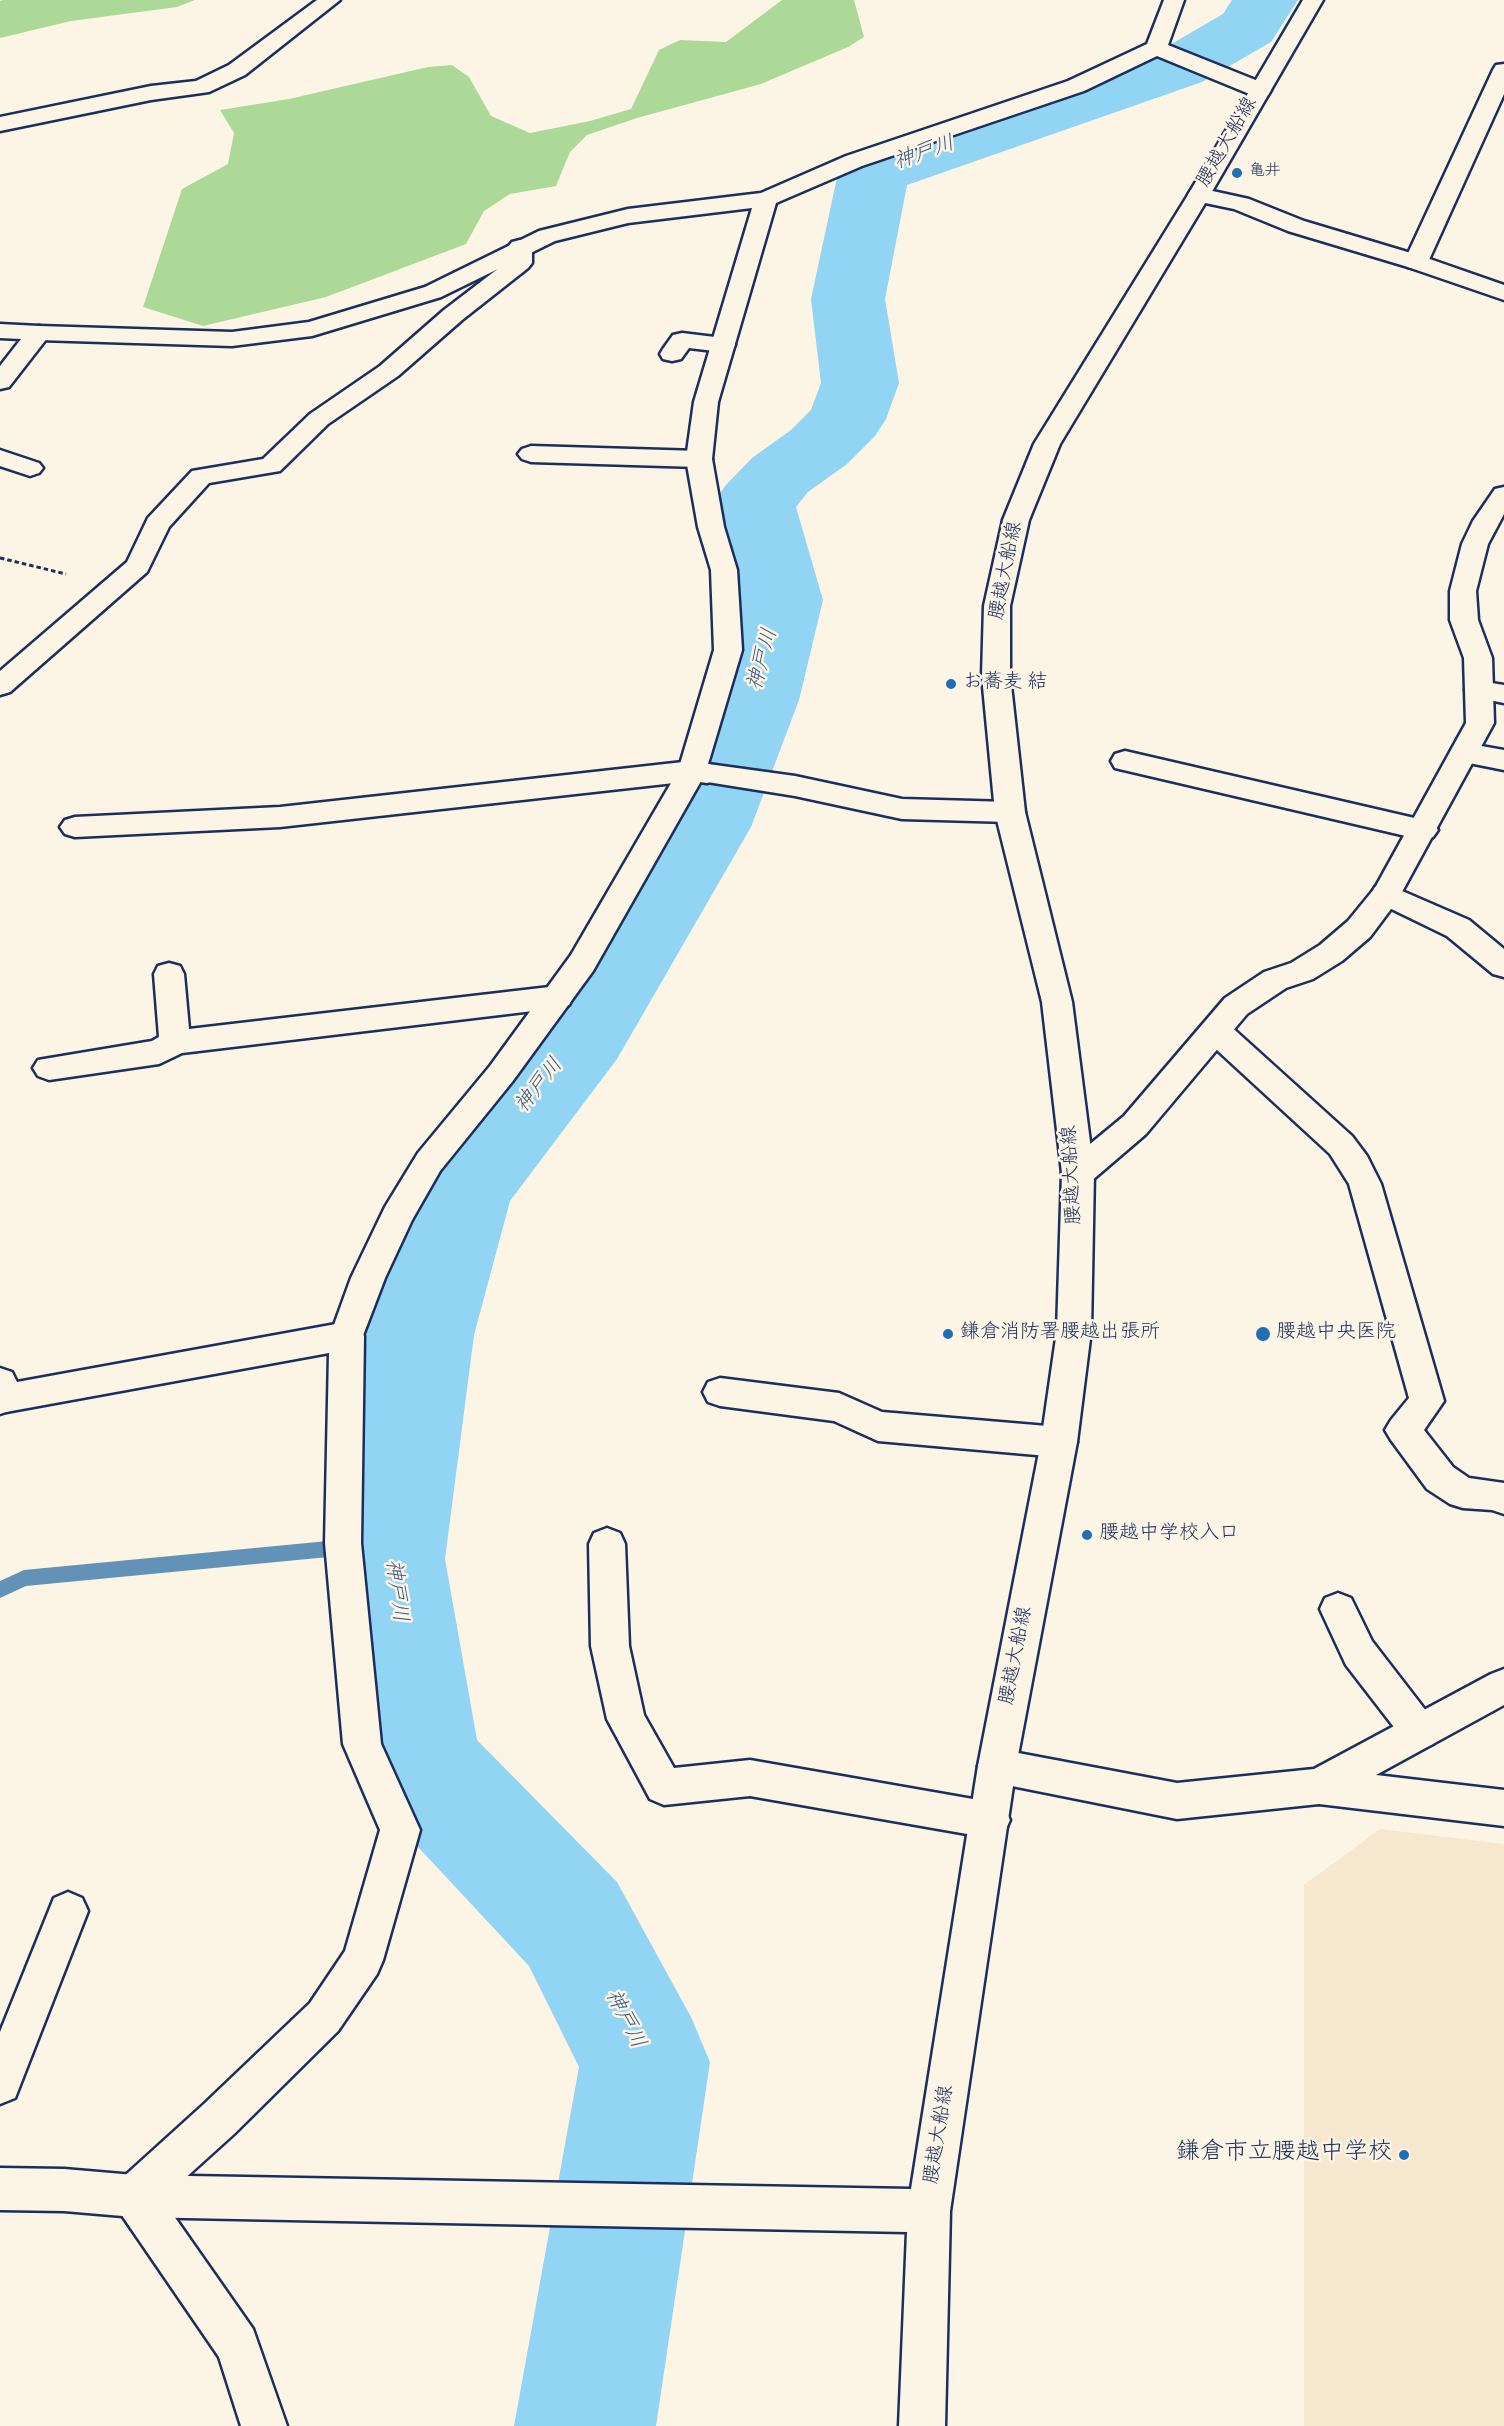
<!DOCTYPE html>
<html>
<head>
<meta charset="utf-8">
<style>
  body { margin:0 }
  canvas { display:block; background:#fcf5e5 }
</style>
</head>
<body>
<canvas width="1504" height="2426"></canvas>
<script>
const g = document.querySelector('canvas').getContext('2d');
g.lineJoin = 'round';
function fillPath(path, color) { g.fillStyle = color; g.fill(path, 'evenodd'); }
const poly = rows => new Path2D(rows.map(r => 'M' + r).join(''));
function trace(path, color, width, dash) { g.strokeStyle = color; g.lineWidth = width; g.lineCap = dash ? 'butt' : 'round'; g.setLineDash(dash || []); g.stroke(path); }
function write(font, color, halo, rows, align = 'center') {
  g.font = font + ' Dekko,"Klee One",sans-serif'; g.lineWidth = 5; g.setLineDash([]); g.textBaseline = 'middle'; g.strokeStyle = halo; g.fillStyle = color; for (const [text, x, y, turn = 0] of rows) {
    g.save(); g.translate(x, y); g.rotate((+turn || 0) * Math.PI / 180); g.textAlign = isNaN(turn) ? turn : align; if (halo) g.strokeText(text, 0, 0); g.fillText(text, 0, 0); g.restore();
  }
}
const built = poly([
  [1380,1829,1504,1844,1504,2426,1304,2426,1304,1885]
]);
const green = poly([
  [3,0,195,0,177,7,71,21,0,38,0,1],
  [782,0,854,0,864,37,848,47,761,84,637,118,587,135,570,152,556,186,510,194,484,211,466,244,326,297,203,326,143,307,182,189,228,164,234,133,220,110,289,99,428,67,452,65,469,77,491,116,530,133,590,121,631,109,659,50,680,40,726,42]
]);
const stream = poly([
  [391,1535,397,1538,400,1543,397,1548,391,1551,26,1586,0,1598,0,1581,24,1570,391,1535]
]);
const river = poly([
  [1232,0,1298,0,1271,42,1202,82,907,185,885,299,899,383,886,419,875,436,847,464,808,492,796,507,823,600,799,700,751,827,617,1059,510,1201,474,1335,445,1559,477,1740,617,1882,691,2017,710,2062,656,2426,514,2426,579,2067,529,1966,378,1804,361,1765,331,1559,366,1335,411,1188,426,1160,547,1009,660,826,711,700,739,600,713,504,725,486,752,458,791,430,811,410,821,383,811,299,838,173,849,158,1154,54,1223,14,1232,0]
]);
const path = poly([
  [0,558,66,574]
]);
const lane = poly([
  [1504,64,1504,94,1428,262,1424,267,1416,269,1408,267,1404,262,1493,70,1496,65,1504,64],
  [520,240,528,242,532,247,532,263,528,268,462,320,398,376,328,424,280,471,209,483,169,527,147,572,10,692,0,695,0,671,127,562,148,518,192,471,263,459,310,414,380,366,444,310,508,261,508,247,512,242,520,240],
  [0,324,39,326,48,328,51,333,9,387,0,389,0,366,21,339,0,338,0,324],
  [682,333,723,338,732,340,735,345,732,350,723,352,689,348,681,359,672,361,663,359,660,354,663,349,673,335,682,333],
  [531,446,699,451,708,454,712,459,708,464,699,467,531,462,522,459,518,454,522,449,531,446],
  [0,450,39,463,43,468,39,473,30,476,0,466,0,450],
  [1479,681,1504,685,1504,703,1469,696,1465,690,1469,684,1479,681],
  [1464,743,1504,750,1504,770,1454,760,1450,753,1454,746,1464,743],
  [1125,751,1423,820,1433,823,1438,830,1433,837,1423,840,1115,768,1111,761,1115,754,1125,751],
  [692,761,717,766,721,773,717,780,707,783,692,781,280,827,75,837,65,834,60,827,65,820,75,817,280,807,692,761],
  [1386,884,1469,920,1504,949,1504,977,1493,974,1447,936,1375,901,1371,894,1375,887,1386,884],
  [169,963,180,966,184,974,189,1029,558,986,569,989,573,997,569,1005,558,1008,182,1053,159,1064,49,1080,38,1076,33,1068,38,1060,152,1041,159,1037,154,974,158,966,169,963],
  [1216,1020,1227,1023,1352,1136,1367,1156,1381,1184,1444,1401,1424,1430,1453,1467,1469,1478,1504,1483,1504,1514,1492,1510,1463,1508,1450,1504,1427,1489,1391,1440,1385,1430,1391,1420,1409,1398,1349,1184,1330,1154,1205,1039,1200,1031,1205,1023,1216,1020],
  [347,1322,359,1326,364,1336,361,1543,381,1744,420,1830,383,1960,377,1974,338,2031,234,2134,162,2199,253,2329,287,2426,241,2426,219,2357,119,2211,113,2196,119,2181,204,2104,310,2003,345,1951,380,1830,343,1744,325,1543,329,1353,6,1412,0,1410,0,1368,12,1372,17,1382,347,1322],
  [720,1378,839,1393,882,1412,1059,1427,1071,1432,1077,1442,1071,1452,1059,1457,878,1441,834,1421,720,1406,708,1402,703,1392,708,1382,720,1378],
  [607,1528,620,1533,625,1544,629,1646,644,1715,674,1768,750,1760,990,1802,1004,1807,1010,1820,1004,1833,990,1838,750,1796,664,1805,650,1799,607,1719,591,1646,589,1544,594,1533,607,1528],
  [1338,1593,1351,1598,1372,1641,1433,1720,1439,1732,1433,1744,1420,1749,1407,1744,1346,1665,1320,1609,1325,1598,1338,1593],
  [68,1892,82,1898,88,1911,15,2098,0,2104,0,2032,54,1898,68,1892]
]);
const street = poly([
  [317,0,340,0,245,75,209,92,151,100,0,131,0,117,151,86,196,81,229,65,317,0],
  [1164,0,1184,0,1168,45,1268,85,1271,90,1268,95,1260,97,1252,95,1157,56,1084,91,862,166,776,203,718,402,712,459,724,527,737,570,742,650,708,764,795,776,902,799,1010,802,1020,805,1025,812,1020,819,1010,822,902,819,795,796,701,781,593,971,512,1082,440,1171,412,1220,385,1278,359,1346,347,1350,335,1346,330,1336,351,1278,385,1207,418,1153,490,1066,571,955,678,771,714,650,711,570,698,527,686,459,694,402,752,208,628,223,555,241,441,297,312,336,232,346,39,340,30,338,27,333,30,328,39,326,232,332,309,322,425,287,539,231,628,209,761,193,846,156,1068,81,1147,44,1164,0],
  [1199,188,1249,199,1304,221,1424,257,1504,285,1504,300,1408,267,1288,231,1234,209,1191,200,1188,195,1191,190,1199,188],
  [1504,487,1504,514,1488,544,1476,591,1478,620,1492,658,1494,723,1397,901,1370,937,1342,961,1313,979,1286,988,1247,1014,1146,1134,1090,1182,1078,1186,1066,1182,1062,1173,1066,1164,1124,1116,1225,998,1264,972,1291,963,1320,945,1348,921,1375,888,1466,723,1464,658,1450,620,1450,591,1462,544,1473,521,1495,489,1504,487],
  [6,1384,18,1388,23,1398,18,1408,0,1414,0,1386,6,1384],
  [1504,1669,1504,1705,1376,1775,1504,1790,1504,1826,1319,1804,1177,1819,997,1783,983,1778,978,1766,983,1754,997,1749,1177,1783,1314,1769,1491,1674,1504,1669]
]);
const secondary = poly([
  [1303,0,1323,0,1210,195,1060,444,1029,520,1010,606,1010,676,1025,812,1072,1002,1094,1173,1091,1331,1077,1442,1016,1766,950,2211,945,2426,899,2426,907,2232,134,2217,64,2211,0,2210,0,2168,64,2169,134,2175,911,2189,978,1766,1041,1442,1057,1331,1062,1173,1042,1002,995,812,982,676,984,606,1003,520,1034,444,1188,195,1303,0]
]);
const markers = [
  [1237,173,6,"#1f6fb2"],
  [951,684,6,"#1f6fb2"],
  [948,1334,6,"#1f6fb2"],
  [1263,1334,8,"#1f6fb2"],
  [1087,1535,6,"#1f6fb2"],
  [1404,2155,6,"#1f6fb2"]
];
const farPoinames = [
  ["亀井",1249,173]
];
const streetNames = [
  ["腰越大船線",1229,143,-60],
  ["腰越大船線",1008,571,-79],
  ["腰越大船線",1074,1175,-93],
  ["腰越大船線",1018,1656,-79],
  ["腰越大船線",941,2135,-81]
];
const poiNames = [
  ["お蕎麦 結",963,684],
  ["鎌倉消防署腰越出張所",960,1334],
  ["腰越中央医院",1276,1334],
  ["腰越中学校入口",1099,1535]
];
const waterNames = [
  ["神戸川",925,155,-19],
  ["神戸川",765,660,-75],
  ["神戸川",541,1087,-52],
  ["神戸川",394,1591,83],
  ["神戸川",623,2020,63]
];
const nearPoinames = [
  ["鎌倉市立腰越中学校",1392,2155]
];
fillPath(built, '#f6e8cf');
fillPath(green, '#add998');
fillPath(stream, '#6292b7');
fillPath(river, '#91d4f3');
trace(lane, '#1b2f5e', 5);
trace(street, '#1b2f5e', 5);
trace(secondary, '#1b2f5e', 5);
trace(path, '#1b2f5e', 3, [4.5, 3]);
fillPath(lane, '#fcf5e5');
fillPath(street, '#fcf5e5');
fillPath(secondary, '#fcf5e5');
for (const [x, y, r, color] of markers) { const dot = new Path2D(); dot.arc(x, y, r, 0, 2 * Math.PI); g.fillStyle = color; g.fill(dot); trace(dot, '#fcf5e5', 2); }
write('16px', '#1b2f5e', '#fcf5e5', farPoinames, 'left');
write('20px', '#1b2f5e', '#fcf5e5', streetNames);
write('20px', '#1b2f5e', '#fcf5e5', poiNames, 'left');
write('italic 21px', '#385883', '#fcf5e5', waterNames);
write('24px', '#1b2f5e', '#fcf5e5', nearPoinames, 'right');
</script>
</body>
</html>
